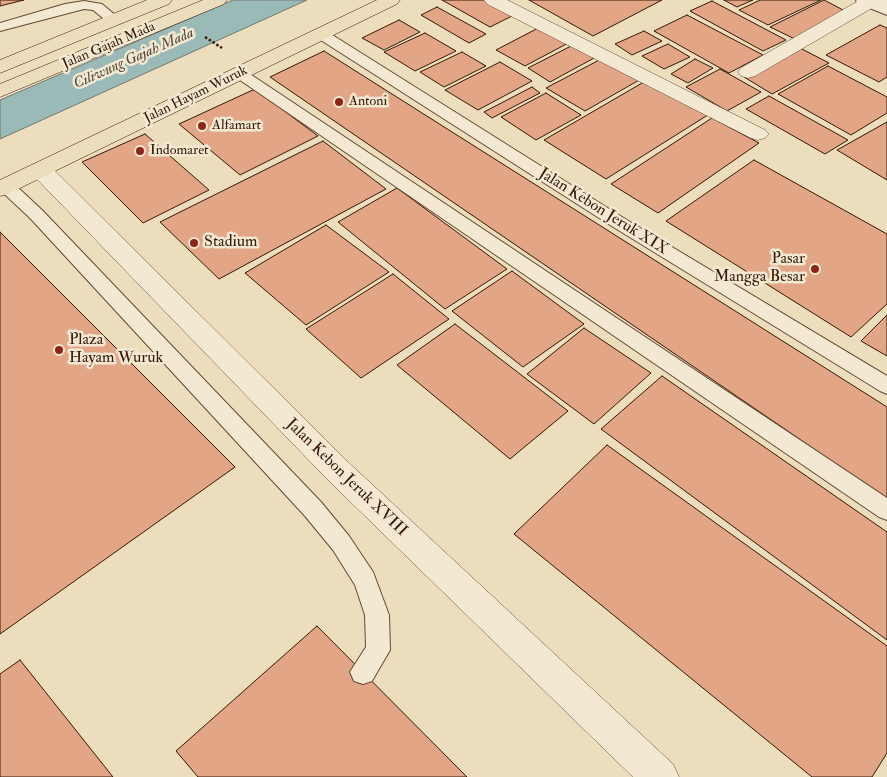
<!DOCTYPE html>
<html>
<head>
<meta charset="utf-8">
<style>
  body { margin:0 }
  canvas { display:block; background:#ecddbc }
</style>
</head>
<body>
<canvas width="887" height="777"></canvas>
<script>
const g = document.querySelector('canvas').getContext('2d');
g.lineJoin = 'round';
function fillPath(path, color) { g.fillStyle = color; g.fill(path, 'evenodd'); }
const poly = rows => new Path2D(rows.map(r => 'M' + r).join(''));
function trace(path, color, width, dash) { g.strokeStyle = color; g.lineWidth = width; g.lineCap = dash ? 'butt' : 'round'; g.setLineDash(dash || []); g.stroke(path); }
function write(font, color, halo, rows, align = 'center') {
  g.font = font + ' "IM FELL Double Pica",serif'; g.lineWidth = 5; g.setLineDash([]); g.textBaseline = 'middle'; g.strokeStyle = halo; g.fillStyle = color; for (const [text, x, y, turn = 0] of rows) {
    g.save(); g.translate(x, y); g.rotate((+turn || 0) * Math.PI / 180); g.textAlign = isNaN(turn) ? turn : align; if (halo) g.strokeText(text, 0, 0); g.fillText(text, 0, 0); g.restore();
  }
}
const water = poly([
  [233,0,307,0,0,139,0,100,233,0]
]);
const building = poly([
  [0,0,24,0,0,6,0,0],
  [442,0,484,0,512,16,490,27,442,0],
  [529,0,662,0,593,36,529,0],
  [724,0,753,0,737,7,724,0],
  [760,0,821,0,768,25,739,10,760,0],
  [824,0,847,12,799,41,770,27,824,0],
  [712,1,786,40,763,51,690,11,712,1],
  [437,7,486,34,469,43,421,15,437,7],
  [687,15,763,55,729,73,654,31,687,15],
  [399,20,420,32,384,50,362,38,399,20],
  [880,25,887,28,887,77,879,82,826,55,880,25],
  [542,26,572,41,525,66,496,50,542,26],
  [644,31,662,41,632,55,615,44,644,31],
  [425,33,456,51,415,71,384,52,425,33],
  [668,44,690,57,664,69,642,56,668,44],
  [573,45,596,57,550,82,528,68,573,45],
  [800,48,829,63,772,94,744,77,800,48],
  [324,51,887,407,887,499,270,77,324,51],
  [462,52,486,66,444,87,420,72,462,52],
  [603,58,641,79,585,111,546,88,603,58],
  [695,59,713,68,688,83,671,74,695,59],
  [500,62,532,81,478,110,445,90,500,62],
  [828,66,887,97,887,113,851,135,778,94,828,66],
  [720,69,761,92,727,111,686,87,720,69],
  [649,79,711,113,606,179,544,140,649,79],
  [532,87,540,93,492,118,484,112,532,87],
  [255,89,318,136,240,175,179,124,255,89],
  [546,93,581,115,536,140,501,117,546,93],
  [769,96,848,140,825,154,746,109,769,96],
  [712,118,759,143,658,213,611,184,712,118],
  [887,122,887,180,837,150,887,122],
  [145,134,209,190,143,223,82,162,145,134],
  [323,141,386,189,219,279,160,222,323,141],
  [754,160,887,234,887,304,851,337,666,221,754,160],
  [397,188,507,269,445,309,338,222,397,188],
  [326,225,389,272,306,325,245,273,326,225],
  [0,232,235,467,0,634,0,232],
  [512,271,584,324,523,367,452,311,512,271],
  [393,274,449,319,361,378,306,329,393,274],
  [887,315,887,356,861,341,887,315],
  [455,324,568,411,510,459,397,365,455,324],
  [584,328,651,373,594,424,527,374,584,328],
  [662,376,887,532,887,640,601,429,662,376],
  [607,445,887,646,887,753,872,777,812,777,514,534,607,445],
  [317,626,467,777,198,777,176,751,317,626],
  [20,660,113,777,0,777,0,674,20,660]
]);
const path = poly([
  [205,37,222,48]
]);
const lane = poly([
  [856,0,873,0,887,6,887,15,857,3,856,0],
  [84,1,102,4,121,20,114,24,109,23,93,10,84,9,0,31,0,23,65,4,84,1],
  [321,30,326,31,622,217,887,376,887,394,880,391,610,225,316,37,314,34,316,31,321,30],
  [239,69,244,70,887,498,887,520,879,517,234,76,232,73,234,70,239,69],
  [6,181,12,182,42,210,321,502,349,536,373,572,389,615,390,650,372,681,363,684,354,681,350,672,366,647,365,615,355,585,333,550,305,516,30,218,0,190,0,183,6,181]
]);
const street = poly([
  [484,0,507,0,765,130,769,134,765,138,758,140,751,138,487,4,484,0],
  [860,0,882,0,879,4,755,76,748,78,741,76,738,72,741,68,860,0],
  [41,163,49,165,348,462,673,764,679,777,633,777,328,480,33,175,30,170,33,165,41,163]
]);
const secondary = poly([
  [873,0,887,0,887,7,876,4,873,0]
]);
const primary = poly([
  [147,0,172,0,169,4,0,73,0,60,147,0],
  [203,0,227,0,224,4,0,97,0,84,203,0],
  [377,0,400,0,397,4,8,194,0,196,0,180,377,0]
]);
const markers = [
  [339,102,5,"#8f2418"],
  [202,126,5,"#8f2418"],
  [140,151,5,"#8f2418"],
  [194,243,5,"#8f2418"],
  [815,269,5,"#8f2418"],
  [59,350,5,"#8f2418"]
];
const farStreetnames = [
  ["Jalan Gajah Mada",109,46,-23],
  ["Jalan Hayam Wuruk",196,95,-26]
];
const farPoinames = [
  ["Antoni",349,102],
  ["Alfamart",212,126],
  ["Indomaret",150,151]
];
const farWaternames = [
  ["Ciliwung Gajah Mada",134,59,-24]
];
const streetNames = [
  ["Jalan Kebon Jeruk XIX",603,212,32],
  ["Jalan Kebon Jeruk XVIII",346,478,44]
];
const poiNames = [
  ["Stadium",204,243],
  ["Pasar",805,260,"right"],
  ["Mangga Besar",805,278,"right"],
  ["Plaza",69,341],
  ["Hayam Wuruk",69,359]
];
fillPath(water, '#9abab8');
trace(water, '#727970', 1);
fillPath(building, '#e2a687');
trace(building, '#361804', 1);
trace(lane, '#644932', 2);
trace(street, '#644932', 1);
trace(secondary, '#361804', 1);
trace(primary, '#361804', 1);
trace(path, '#361804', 2.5, [2.5, 2]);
fillPath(lane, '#f3e9d3');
fillPath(street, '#f3e9d3');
fillPath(secondary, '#f3e9d3');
fillPath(primary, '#ecddbc');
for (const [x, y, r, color] of markers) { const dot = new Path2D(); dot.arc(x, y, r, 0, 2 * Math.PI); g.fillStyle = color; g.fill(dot); trace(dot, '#f3e9d3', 2); }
write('14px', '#361804', '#f3e9d3', farStreetnames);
write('14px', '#361804', '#f3e9d3', farPoinames, 'left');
write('italic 15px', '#54493a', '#f3e9d3', farWaternames);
write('16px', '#361804', '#f3e9d3', streetNames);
write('16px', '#361804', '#f3e9d3', poiNames, 'left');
</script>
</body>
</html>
